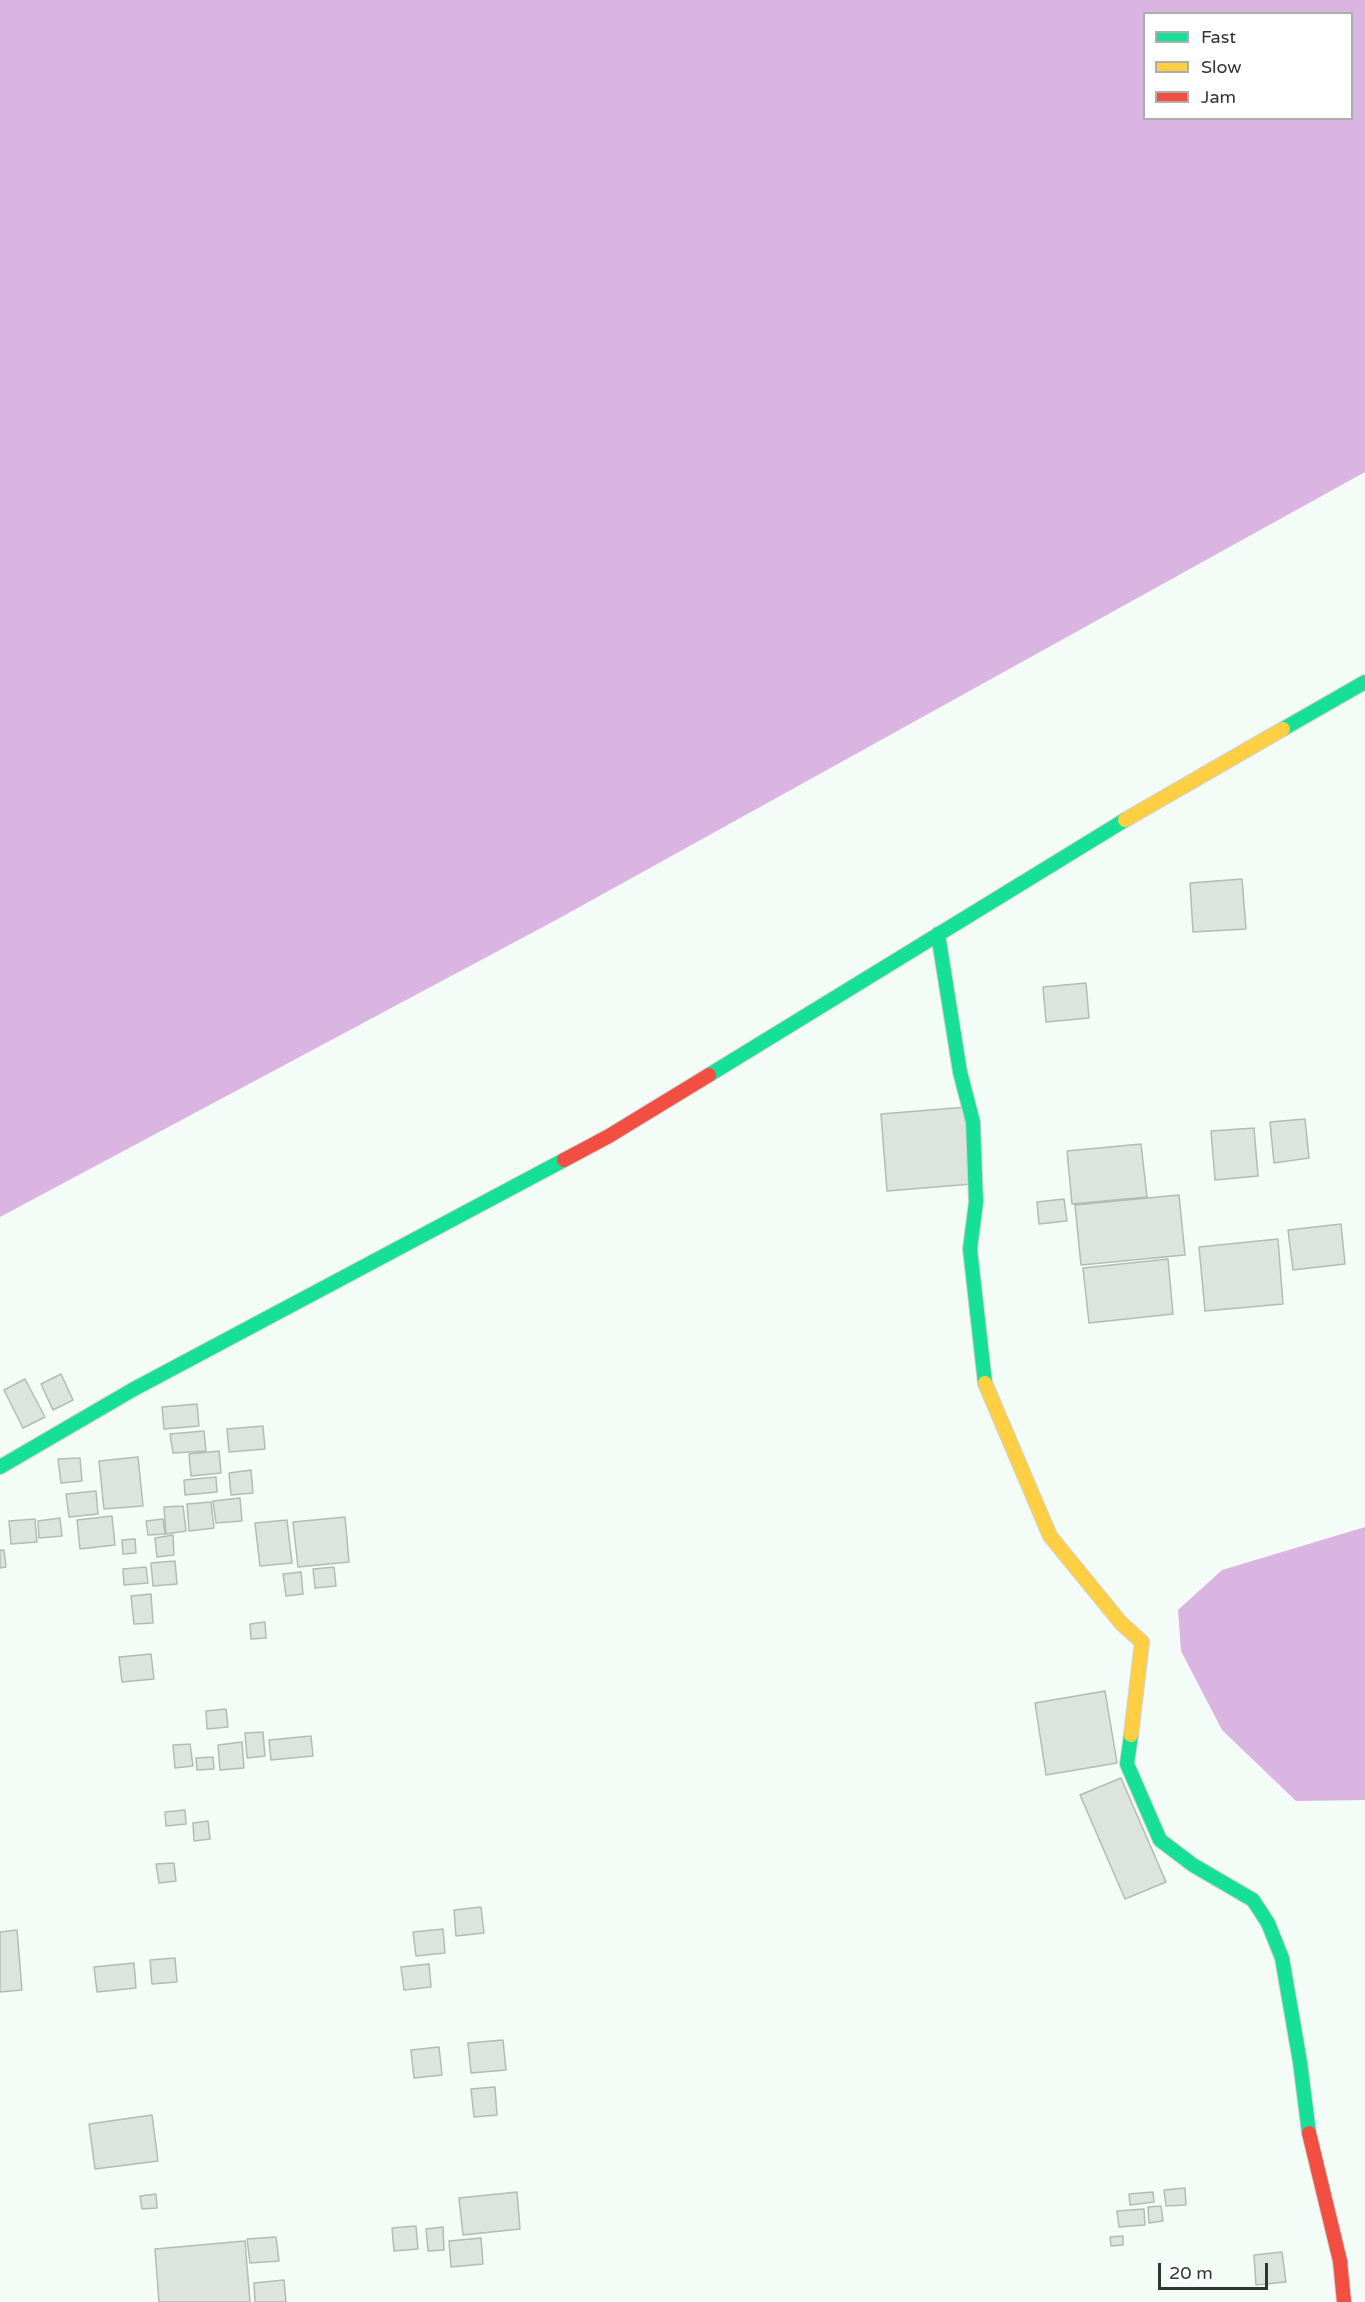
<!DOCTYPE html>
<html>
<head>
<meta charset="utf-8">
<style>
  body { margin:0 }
  #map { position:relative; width:1365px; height:2302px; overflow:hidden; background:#f4fcf7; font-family:"Varela Round",sans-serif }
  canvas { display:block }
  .legend { position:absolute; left:1143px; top:12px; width:210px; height:108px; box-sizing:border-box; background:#fff; border:2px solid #acaead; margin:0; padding:8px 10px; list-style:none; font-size:18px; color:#2f3532 }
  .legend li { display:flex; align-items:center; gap:12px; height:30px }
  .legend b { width:30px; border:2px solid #acaead }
  .scale { position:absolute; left:1158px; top:2263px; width:110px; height:27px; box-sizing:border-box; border:3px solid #2f3532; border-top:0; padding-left:8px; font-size:18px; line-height:21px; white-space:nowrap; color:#2f3532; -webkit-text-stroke:4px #fff; paint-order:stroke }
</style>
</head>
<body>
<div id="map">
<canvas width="1365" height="2302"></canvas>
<ul class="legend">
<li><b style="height:8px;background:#16e098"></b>Fast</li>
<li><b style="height:8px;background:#ffcf43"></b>Slow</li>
<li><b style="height:8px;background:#f24e42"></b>Jam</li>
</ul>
<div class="scale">20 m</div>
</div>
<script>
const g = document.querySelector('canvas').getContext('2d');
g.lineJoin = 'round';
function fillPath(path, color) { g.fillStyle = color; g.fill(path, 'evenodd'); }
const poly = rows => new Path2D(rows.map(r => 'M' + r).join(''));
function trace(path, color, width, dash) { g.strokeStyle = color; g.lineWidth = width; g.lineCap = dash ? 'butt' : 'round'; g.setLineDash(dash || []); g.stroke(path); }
const water = poly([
  [0,0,1365,0,1365,472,556,920,0,1217],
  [1144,14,1352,14,1352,118,1144,118],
  [1365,1527,1365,1800,1296,1801,1222,1730,1181,1651,1178,1610,1222,1570]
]);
const building = poly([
  [1242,879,1246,929,1193,932,1190,883,1242,879],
  [1086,983,1089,1018,1046,1022,1043,987,1086,983],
  [967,1107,972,1184,887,1191,881,1114,967,1107],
  [1305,1119,1309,1158,1274,1163,1270,1122,1305,1119],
  [1254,1128,1258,1176,1215,1180,1211,1131,1254,1128],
  [1141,1144,1147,1197,1072,1204,1067,1151,1141,1144],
  [1179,1195,1185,1255,1081,1265,1075,1205,1179,1195],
  [1064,1199,1067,1221,1039,1224,1037,1202,1064,1199],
  [1341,1224,1345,1264,1293,1270,1288,1230,1341,1224],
  [1278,1239,1283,1304,1205,1311,1199,1247,1278,1239],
  [1168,1259,1173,1314,1089,1323,1083,1268,1168,1259],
  [61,1374,73,1400,53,1410,41,1384,61,1374],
  [25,1379,45,1417,23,1428,4,1390,25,1379],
  [197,1404,199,1426,164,1429,162,1407,197,1404],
  [263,1426,265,1449,229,1452,227,1429,263,1426],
  [204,1431,206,1451,173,1453,170,1434,204,1431],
  [219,1451,221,1473,191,1476,189,1454,219,1451],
  [138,1457,143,1506,104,1509,99,1461,138,1457],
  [80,1458,82,1481,61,1483,58,1459,80,1458],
  [251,1470,253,1493,231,1495,229,1473,251,1470],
  [216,1477,217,1492,185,1495,184,1480,216,1477],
  [96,1491,98,1514,69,1517,66,1494,96,1491],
  [240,1498,242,1521,216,1523,213,1501,240,1498],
  [211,1502,214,1528,189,1531,187,1504,211,1502],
  [183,1506,186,1531,166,1534,164,1507,183,1506],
  [112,1516,115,1545,80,1549,77,1520,112,1516],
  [345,1517,349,1562,298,1567,293,1522,345,1517],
  [60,1518,62,1536,39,1538,38,1521,60,1518],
  [35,1519,37,1542,11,1544,9,1521,35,1519],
  [163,1519,165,1534,148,1535,146,1521,163,1519],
  [287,1520,292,1563,260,1566,255,1523,287,1520],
  [173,1535,174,1555,157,1557,155,1538,173,1535],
  [135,1539,136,1553,123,1554,122,1540,135,1539],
  [0,1550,4,1550,6,1567,0,1568,0,1550],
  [175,1561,177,1584,153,1586,151,1563,175,1561],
  [146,1567,148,1583,124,1585,123,1569,146,1567],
  [334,1567,336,1586,315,1588,313,1569,334,1567],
  [301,1572,303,1594,286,1596,283,1574,301,1572],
  [151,1594,153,1623,134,1624,131,1596,151,1594],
  [265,1622,266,1638,251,1639,250,1624,265,1622],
  [151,1654,154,1679,122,1682,119,1657,151,1654],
  [1105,1691,1117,1763,1046,1775,1035,1703,1105,1691],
  [226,1709,228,1727,207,1729,206,1711,226,1709],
  [263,1732,265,1756,247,1758,245,1733,263,1732],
  [311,1736,313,1756,271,1760,269,1740,311,1736],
  [242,1742,244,1768,220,1770,218,1745,242,1742],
  [190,1744,193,1766,175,1768,173,1745,190,1744],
  [213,1757,214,1769,197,1770,196,1758,213,1757],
  [1121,1778,1166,1882,1125,1899,1080,1795,1121,1778],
  [185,1810,186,1824,166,1826,165,1812,185,1810],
  [208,1821,210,1839,194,1841,193,1823,208,1821],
  [174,1863,176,1881,159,1883,156,1864,174,1863],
  [481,1907,484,1933,456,1936,454,1910,481,1907],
  [443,1929,445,1953,416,1956,413,1932,443,1929],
  [17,1930,22,1990,0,1992,0,1932,17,1930],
  [175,1958,177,1982,152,1984,150,1960,175,1958],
  [134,1963,136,1988,97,1992,94,1967,134,1963],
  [429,1964,431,1987,404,1990,401,1967,429,1964],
  [503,2040,506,2070,471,2073,468,2043,503,2040],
  [439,2047,442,2075,414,2078,411,2050,439,2047],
  [495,2087,497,2115,474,2117,471,2089,495,2087],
  [152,2115,158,2161,95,2169,89,2124,152,2115],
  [1185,2188,1186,2205,1166,2206,1164,2190,1185,2188],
  [517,2192,520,2229,463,2235,459,2198,517,2192],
  [1153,2192,1154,2202,1130,2205,1129,2194,1153,2192],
  [156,2194,157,2208,142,2209,140,2196,156,2194],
  [1161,2206,1163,2221,1149,2223,1148,2207,1161,2206],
  [1144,2209,1145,2225,1119,2227,1117,2211,1144,2209],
  [416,2226,418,2249,394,2251,392,2228,416,2226],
  [443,2227,444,2250,428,2251,426,2229,443,2227],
  [1123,2236,1123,2245,1111,2246,1110,2237,1123,2236],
  [276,2237,279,2261,250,2263,247,2239,276,2237],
  [481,2238,483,2264,451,2267,449,2241,481,2238],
  [245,2241,250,2302,159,2302,155,2249,245,2241],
  [1282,2252,1286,2282,1256,2285,1254,2255,1282,2252],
  [284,2280,286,2302,255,2302,254,2283,284,2280]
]);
const fast = poly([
  [1283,729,1365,682],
  [938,934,960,1072,973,1122,976,1202,970,1249,985,1383],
  [709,1075,1125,820],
  [0,1467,134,1389,564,1160],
  [1131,1735,1127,1764,1160,1840,1193,1865,1253,1900,1268,1923,1282,1958,1300,2062,1309,2133]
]);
const slow = poly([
  [1125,820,1283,729],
  [985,1383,1050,1536,1121,1623,1142,1642,1131,1735]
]);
const jam = poly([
  [564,1160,609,1136,709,1075],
  [1309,2133,1340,2261,1344,2302]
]);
fillPath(water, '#dbb5e1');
fillPath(building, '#dde4e0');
trace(building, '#b4bab6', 1.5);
trace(fast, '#ced3d0', 16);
trace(slow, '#ced3d0', 16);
trace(jam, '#ced3d0', 16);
trace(fast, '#16e098', 14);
trace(slow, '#ffcf43', 14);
trace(jam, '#f24e42', 14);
</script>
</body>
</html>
